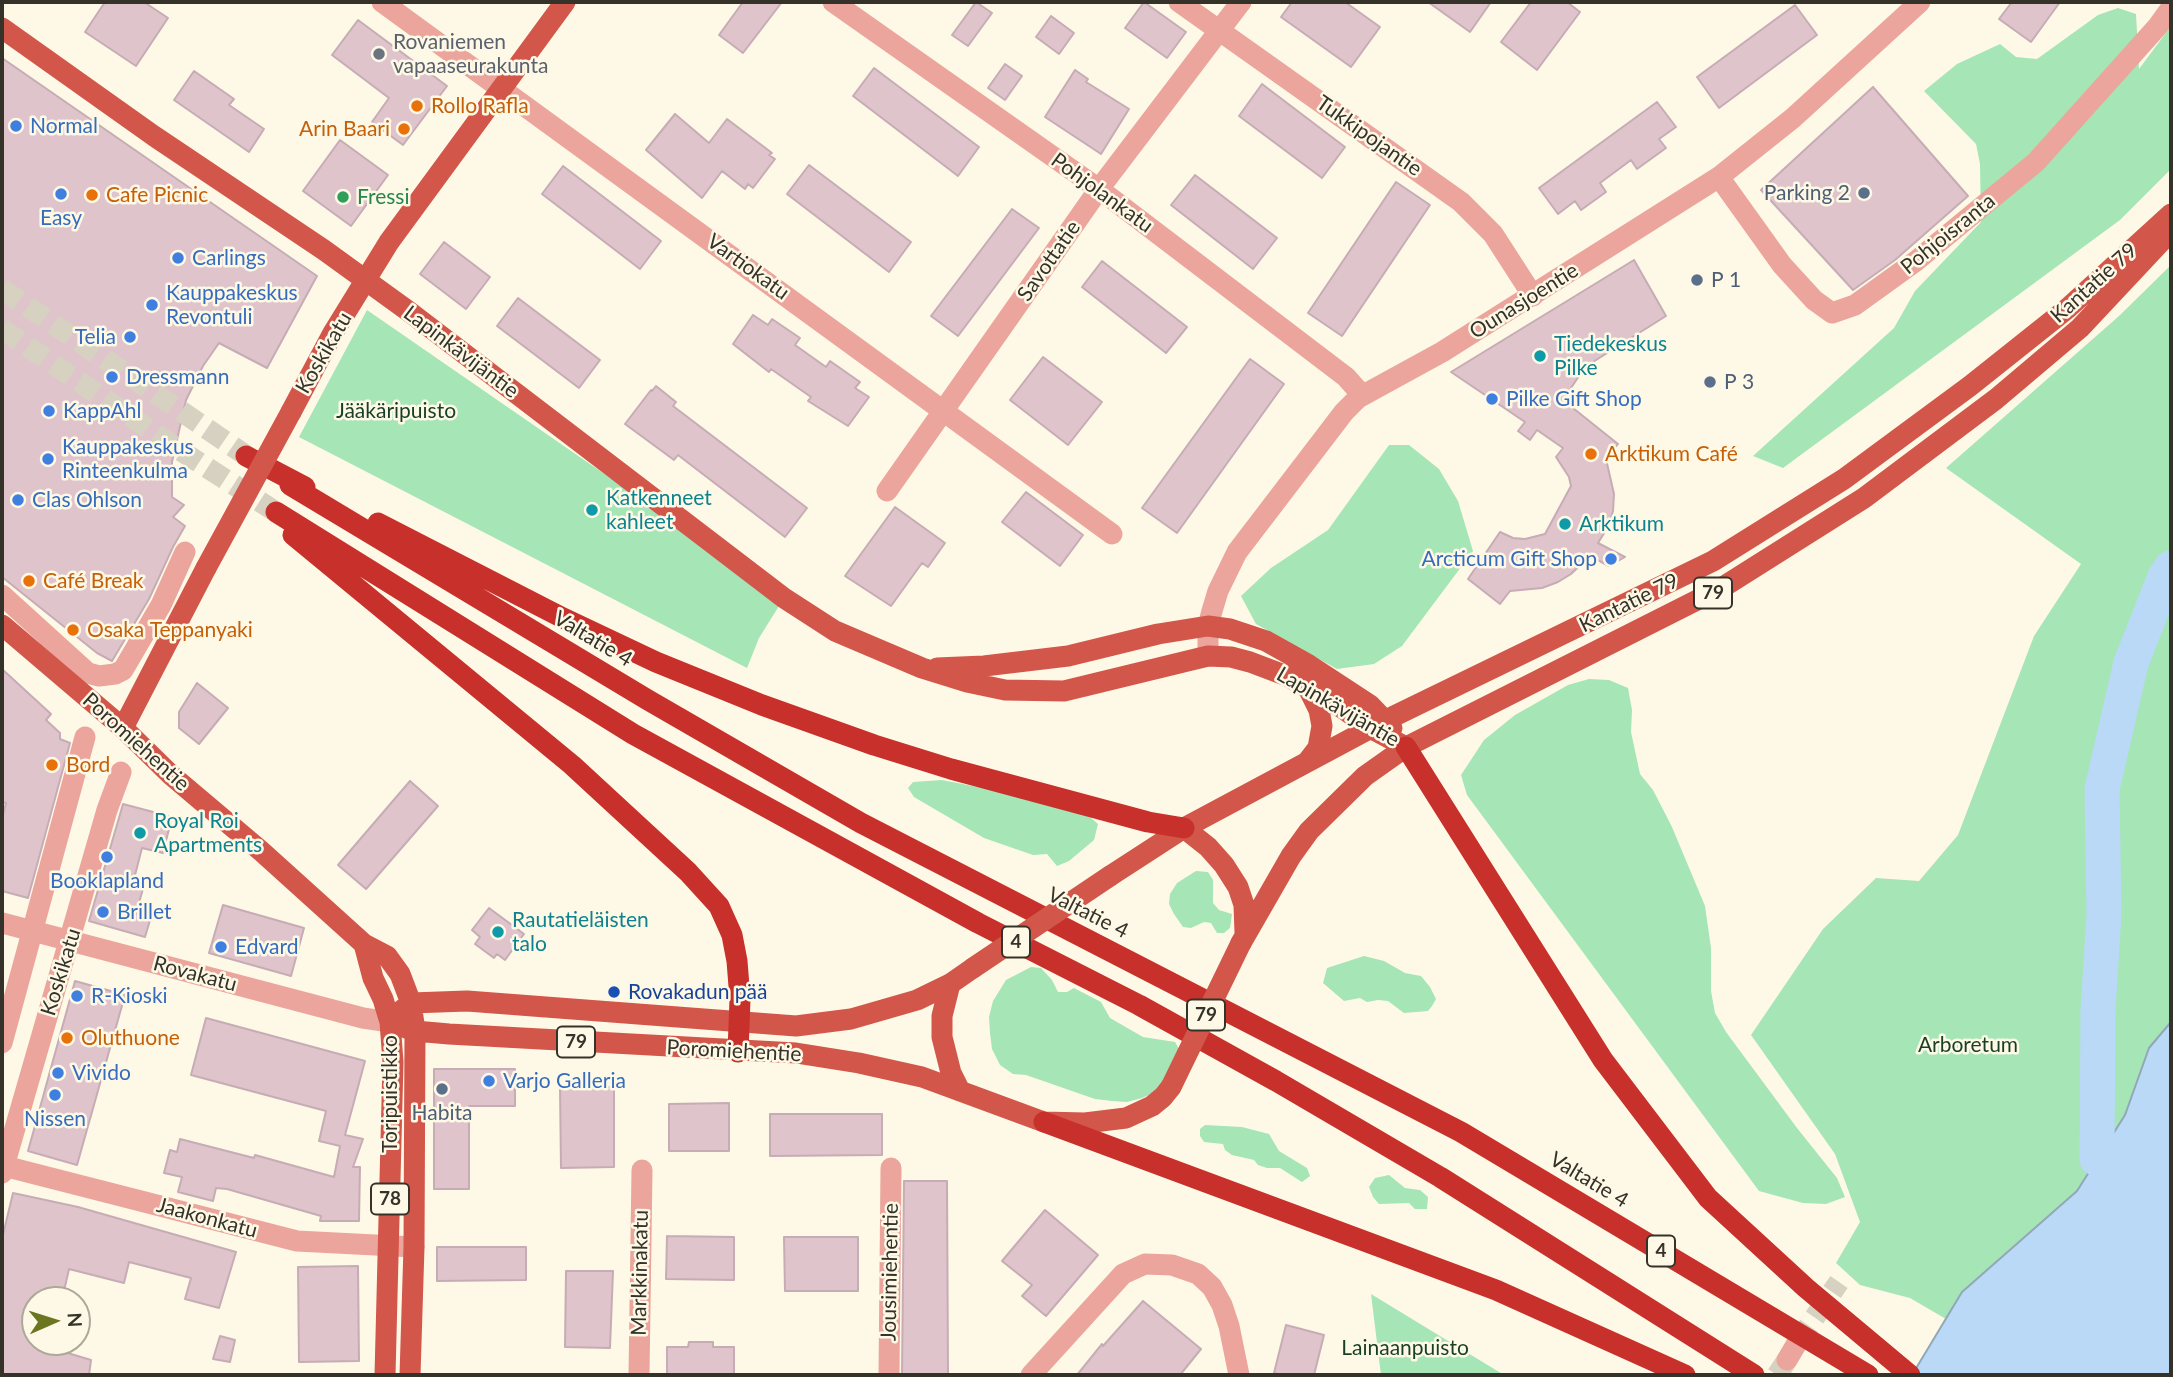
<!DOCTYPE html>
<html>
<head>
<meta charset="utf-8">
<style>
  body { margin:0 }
  #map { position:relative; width:2173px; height:1377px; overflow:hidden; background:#fef9e6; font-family:Lato,sans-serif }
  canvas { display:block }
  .frame { position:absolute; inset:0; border:4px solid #343229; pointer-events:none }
  .north { position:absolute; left:21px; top:1286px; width:70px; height:70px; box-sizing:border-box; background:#fef9e6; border:2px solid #ada99a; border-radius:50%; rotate:87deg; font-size:19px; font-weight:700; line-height:28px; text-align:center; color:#343229 }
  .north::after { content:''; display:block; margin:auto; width:24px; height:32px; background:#6c7620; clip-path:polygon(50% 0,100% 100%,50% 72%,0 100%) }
</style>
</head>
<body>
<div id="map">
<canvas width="2173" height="1377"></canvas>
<div class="frame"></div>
<div class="north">N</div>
</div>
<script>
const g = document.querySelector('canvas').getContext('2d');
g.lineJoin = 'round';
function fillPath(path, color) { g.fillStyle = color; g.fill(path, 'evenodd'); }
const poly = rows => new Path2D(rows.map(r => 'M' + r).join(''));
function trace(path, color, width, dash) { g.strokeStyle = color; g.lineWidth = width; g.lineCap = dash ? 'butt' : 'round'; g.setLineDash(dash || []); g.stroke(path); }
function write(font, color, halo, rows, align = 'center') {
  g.font = font + ' Lato,sans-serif'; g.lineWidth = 5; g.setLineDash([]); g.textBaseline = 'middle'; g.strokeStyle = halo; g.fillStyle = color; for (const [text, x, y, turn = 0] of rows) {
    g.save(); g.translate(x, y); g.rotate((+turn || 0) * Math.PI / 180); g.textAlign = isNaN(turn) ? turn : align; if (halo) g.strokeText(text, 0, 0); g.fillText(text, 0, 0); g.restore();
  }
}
const green = poly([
  [2118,8,2136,14,2139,69,2171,26,2171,169,2120,220,1783,468,1753,456,1894,328,1915,291,1981,222,1980,164,1976,144,1924,91,1957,64,2000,44,2016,57,2037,59,2098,15],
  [2171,265,2171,1022,2149,1048,2125,1115,2077,1191,1962,1292,1946,1319,1910,1298,1860,1285,1836,1263,1860,1222,1835,1154,1751,1035,1823,929,1876,878,1919,881,1958,835,2034,636,2081,564,1946,468,2119,316],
  [367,310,784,598,759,638,747,668,299,437],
  [1389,445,1409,445,1439,469,1458,501,1473,551,1402,646,1374,664,1337,669,1256,624,1241,596,1271,568,1328,530],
  [1589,679,1609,680,1628,688,1632,710,1631,732,1640,774,1653,790,1672,827,1705,906,1711,948,1711,991,1715,1013,1726,1032,1797,1128,1837,1178,1845,1197,1826,1204,1803,1203,1759,1191,1467,795,1461,775,1484,740,1515,715,1568,685],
  [942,780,988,789,1090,817,1098,824,1094,840,1069,861,1057,866,1047,854,1033,855,984,838,914,797,908,788,913,782],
  [1196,871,1208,872,1213,880,1213,903,1219,910,1232,914,1230,928,1224,933,1217,933,1211,923,1204,922,1191,928,1183,927,1174,914,1169,904,1170,894,1177,883],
  [1364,956,1384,961,1405,973,1421,976,1430,987,1436,999,1432,1006,1428,1011,1404,1013,1388,1001,1378,1000,1367,1002,1360,998,1344,1001,1323,983,1327,968],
  [1031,967,1041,968,1052,980,1058,992,1067,992,1074,988,1101,1002,1110,1018,1143,1037,1175,1042,1179,1049,1165,1081,1153,1093,1142,1098,1127,1102,1112,1101,1095,1099,1026,1075,1013,1074,1000,1065,992,1049,990,1033,989,1017,993,1001,1006,980],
  [1205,1125,1242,1127,1269,1134,1279,1151,1307,1168,1310,1176,1302,1182,1280,1168,1267,1168,1258,1165,1254,1160,1232,1155,1225,1150,1223,1144,1204,1142,1200,1136,1200,1129],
  [1389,1175,1405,1188,1420,1190,1428,1197,1427,1209,1415,1209,1409,1203,1379,1204,1373,1197,1369,1187,1375,1178],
  [1371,1294,1504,1375,1381,1375]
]);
const water = poly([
  [2171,1022,2171,1375,1912,1375,1962,1292,2077,1191,2125,1115,2149,1048,2171,1022]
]);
const river = poly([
  [2097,1159,2098,1009,2104,914,2102,789,2131,663,2165,577,2171,568]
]);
const building = poly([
  [105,2,144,2,168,18,136,66,85,32,105,2],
  [743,2,782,2,743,53,719,35,743,2],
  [976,2,992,13,968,46,952,35,976,2],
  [1144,2,1186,32,1167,58,1125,28,1144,2],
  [1292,2,1345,2,1380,27,1351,67,1281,17,1292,2],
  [1428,2,1491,2,1470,32,1428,2],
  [1531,2,1567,2,1580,12,1537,70,1501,42,1531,2],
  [2012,2,2060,2,2031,42,1999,19,2012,2],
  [1795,5,1817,35,1719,108,1697,77,1795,5],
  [1051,16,1074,33,1059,54,1036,37,1051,16],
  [358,20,447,86,403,145,372,122,389,98,332,55,358,20],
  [2,58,317,276,267,368,219,343,203,366,186,400,172,462,172,497,184,505,173,517,185,526,173,547,149,599,112,661,97,653,2,577,2,58],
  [1005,64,1022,76,1005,100,988,88,1005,64],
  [874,68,979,147,958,176,853,96,874,68],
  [1075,70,1088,79,1086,82,1129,109,1101,154,1045,117,1075,70],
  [194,71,234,99,229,105,264,129,249,152,174,100,194,71],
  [1262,84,1345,147,1322,178,1239,116,1262,84],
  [1873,87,1968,196,1895,260,1853,290,1761,190,1873,87],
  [1657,102,1676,127,1659,139,1666,148,1637,169,1631,160,1600,183,1606,192,1581,210,1575,201,1558,214,1539,188,1657,102],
  [675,114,709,143,727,119,772,153,769,155,775,159,753,188,748,184,745,189,722,171,702,198,646,150,675,114],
  [340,140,388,175,351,226,303,191,340,140],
  [809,165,911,242,889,272,787,194,809,165],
  [563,166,661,241,640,269,542,194,563,166],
  [1195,175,1277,238,1253,269,1171,205,1195,175],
  [1396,182,1430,205,1342,336,1308,313,1396,182],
  [1012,209,1039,228,958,336,931,316,1012,209],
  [444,242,490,277,466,309,420,274,444,242],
  [1634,260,1666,316,1585,367,1563,400,1618,444,1606,459,1614,494,1613,511,1608,527,1598,543,1625,557,1609,566,1590,556,1571,574,1558,582,1542,588,1510,591,1500,604,1468,579,1500,532,1513,538,1525,539,1545,534,1571,486,1569,477,1556,457,1563,448,1537,430,1530,440,1518,431,1525,422,1451,372,1634,260],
  [1102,261,1187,327,1166,353,1082,287,1102,261],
  [518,298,600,360,579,388,497,326,518,298],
  [753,315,768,325,772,319,800,338,795,345,826,367,830,361,860,382,855,388,869,397,848,426,808,401,811,397,771,369,769,372,733,344,753,315],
  [1043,357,1102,402,1068,445,1010,400,1043,357],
  [1250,359,1284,384,1177,533,1142,508,1250,359],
  [656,386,676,402,673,406,807,508,785,537,678,455,674,460,625,424,651,390,652,391,656,386],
  [1026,492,1083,535,1060,566,1002,522,1026,492],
  [895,507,945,543,928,567,922,563,891,606,845,576,895,507],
  [2,669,51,714,46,720,60,733,60,739,70,743,28,898,2,891,2,819,6,803,2,802,2,669],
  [197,683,228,708,199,744,179,728,179,712,197,683],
  [410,781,438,806,366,889,338,865,410,781],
  [123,804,172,817,163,853,142,848,134,879,145,882,136,913,151,917,145,937,89,921,123,804],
  [223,905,304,928,291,976,209,953,223,905],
  [489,908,524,934,505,960,497,954,494,958,475,944,480,937,472,930,489,908],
  [75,981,125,995,77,1165,28,1151,75,981],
  [206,1018,365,1061,345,1135,363,1139,353,1167,360,1167,359,1221,320,1221,321,1216,227,1189,216,1188,213,1201,178,1192,182,1177,164,1173,170,1150,177,1152,180,1139,254,1158,255,1155,334,1177,340,1146,319,1141,326,1111,191,1075,206,1018],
  [434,1069,515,1069,515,1106,469,1106,469,1189,434,1189,434,1069],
  [560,1087,614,1087,614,1167,561,1168,560,1087],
  [729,1103,729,1151,669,1151,669,1104,729,1103],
  [770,1114,882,1114,882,1155,770,1156,770,1114],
  [904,1181,947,1181,948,1375,902,1375,904,1181],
  [13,1193,78,1207,236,1252,219,1308,185,1299,191,1278,129,1262,124,1283,69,1269,62,1300,35,1300,35,1342,52,1342,51,1348,91,1360,89,1375,2,1375,2,1239,13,1193],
  [1045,1210,1098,1255,1046,1316,1022,1296,1032,1285,1002,1261,1045,1210],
  [667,1236,734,1237,734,1280,666,1279,667,1236],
  [784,1237,858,1237,858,1291,785,1291,784,1237],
  [437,1247,526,1247,526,1280,437,1281,437,1247],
  [358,1266,359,1361,299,1362,298,1267,358,1266],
  [566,1271,613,1271,610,1348,565,1347,566,1271],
  [1143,1301,1201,1349,1180,1375,1077,1375,1102,1344,1103,1346,1143,1301],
  [1286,1325,1324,1335,1314,1375,1282,1375,1274,1373,1286,1325],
  [220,1336,235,1340,230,1362,213,1359,220,1336],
  [689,1342,713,1342,713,1347,734,1347,734,1375,667,1375,667,1347,688,1347,689,1342]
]);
const minorTunnel = poly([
  [1797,1343,1839,1282],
  [1777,1375,1787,1360]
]);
const highwayTunnel = poly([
  [2,289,260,465],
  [2,329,175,447,276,512]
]);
const minor = poly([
  [382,2,1112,534],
  [833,2,1099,189,1346,377,1362,395],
  [1179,2,1461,202,1493,234,1533,296],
  [1719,177,1782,265,1814,300,1832,313,1855,305,1916,261,2036,162,2158,26,2171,8],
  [887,491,1099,189,1241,2],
  [2,595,88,673,99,676,115,674,123,670,161,605,185,552],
  [1208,656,1208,626,1212,611,1218,591,1237,552,1344,412,1358,398,1442,352,1719,177,1793,118,1920,2],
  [2,923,363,1018,390,1022],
  [2,1043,85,737],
  [4,1166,297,1241,414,1247],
  [2,1173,107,810,121,772],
  [1787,1360,1797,1343],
  [639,1375,642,1170],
  [889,1375,891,1168],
  [1031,1375,1123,1274,1145,1264,1172,1265,1198,1274,1212,1287,1222,1305,1229,1326,1239,1375]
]);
const major = poly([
  [2,28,154,136,324,250,411,313,784,598,835,631,922,668,967,682,1005,690,1064,691,1208,656,1231,657,1250,662,1287,676,1342,708,1370,728,1406,747],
  [291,412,333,333,389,242,565,2],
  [2,625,123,728,171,775,261,851,364,944,387,956,400,974,411,1003,415,1031,414,1247,410,1375],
  [937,668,984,666,1068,656,1158,634,1208,626,1230,629,1266,641,1309,665,1370,705,1392,728],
  [123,728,206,568],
  [1308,761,1318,748,1322,726,1319,710,1309,690],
  [1184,828,1208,847,1224,865,1238,887,1244,905,1245,933],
  [1110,876,1184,828,1386,720,1713,561,1844,479,1970,386,2068,308,2171,214],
  [1241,943,1291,856,1309,831,1365,776,1406,747,1723,587,1864,498,1996,399,2080,328,2170,232],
  [364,944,373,978,383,999,390,1022,393,1062,385,1375],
  [950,984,942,1016,942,1037,951,1073,960,1091],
  [402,1010,411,1003,467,1001,796,1026,851,1019,917,1000,950,984,973,968],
  [390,1022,415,1031,449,1034,796,1053,859,1063,922,1077,1044,1122,1085,1123,1126,1118,1152,1106,1163,1097,1171,1087]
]);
const highway = poly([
  [246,456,305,487],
  [290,485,648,700,861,823,1461,1132,1868,1375],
  [276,512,633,734,978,923,1139,1005,1276,1081,1440,1177,1754,1375],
  [378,523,563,618,656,662,762,705,874,745,951,769,1148,822,1184,828],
  [293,535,572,765,688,872,719,906,732,935,737,961,740,999,738,1052],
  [1406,747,1603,1060,1708,1198,1806,1288,1910,1375],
  [1044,1122,1496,1290,1685,1375]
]);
const majorBridge = poly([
  [206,568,291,412],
  [973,968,1110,876],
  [1171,1087,1241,943]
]);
const markers = [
  [379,54,7,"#6b7280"],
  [417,106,7,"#e8710a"],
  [16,126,7,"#3f7fe0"],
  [404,129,7,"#e8710a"],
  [1864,193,7,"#5c6f8a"],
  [61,194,7,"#3f7fe0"],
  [92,195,7,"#e8710a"],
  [343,197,7,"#2e9e5b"],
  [178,258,7,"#3f7fe0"],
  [1697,280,7,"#5c6f8a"],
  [152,305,7,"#3f7fe0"],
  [130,337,7,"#3f7fe0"],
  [1540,356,7,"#0f9aa8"],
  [112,377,7,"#3f7fe0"],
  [1710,382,7,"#5c6f8a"],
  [1492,399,7,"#3f7fe0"],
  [49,411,7,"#3f7fe0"],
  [1591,454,7,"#e8710a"],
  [48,459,7,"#3f7fe0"],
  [18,500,7,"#3f7fe0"],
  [592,510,7,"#0f9aa8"],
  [1565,524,7,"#0f9aa8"],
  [1611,559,7,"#3f7fe0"],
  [29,581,7,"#e8710a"],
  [73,630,7,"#e8710a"],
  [52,765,7,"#e8710a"],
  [140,833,7,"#0f9aa8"],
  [107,857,7,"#3f7fe0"],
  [103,912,7,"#3f7fe0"],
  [498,932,7,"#0f9aa8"],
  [221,947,7,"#3f7fe0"],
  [614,992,7,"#1a4fb4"],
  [77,996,7,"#3f7fe0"],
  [67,1038,7,"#e8710a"],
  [58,1073,7,"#3f7fe0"],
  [489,1081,7,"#3f7fe0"],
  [442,1089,7,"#5c6f8a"],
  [55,1095,7,"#3f7fe0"]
];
const shields = [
  [1713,593,38],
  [1016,942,28],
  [1206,1015,38],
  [576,1042,38],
  [390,1199,38],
  [1661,1251,28]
];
const shieldNames = [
  ["79",1713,593],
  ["4",1016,942],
  ["79",1206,1015],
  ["79",576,1042],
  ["78",390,1199],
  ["4",1661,1251]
];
const worshipNames = [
  ["Rovaniemen",393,42],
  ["vapaaseurakunta",393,66]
];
const foodNames = [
  ["Rollo Rafla",431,106],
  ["Arin Baari",390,129,"right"],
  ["Cafe Picnic",106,195],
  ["Arktikum Café",1605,454],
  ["Café Break",43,581],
  ["Osaka Teppanyaki",87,630],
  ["Bord",66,765],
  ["Oluthuone",81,1038]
];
const shopNames = [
  ["Normal",30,126],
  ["Easy",61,218,"center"],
  ["Carlings",192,258],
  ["Kauppakeskus",166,293],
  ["Revontuli",166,317],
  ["Telia",116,337,"right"],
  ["Dressmann",126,377],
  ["Pilke Gift Shop",1506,399],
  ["KappAhl",63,411],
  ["Kauppakeskus",62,447],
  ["Rinteenkulma",62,471],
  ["Clas Ohlson",32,500],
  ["Arcticum Gift Shop",1597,559,"right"],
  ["Booklapland",107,881,"center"],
  ["Brillet",117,912],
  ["Edvard",235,947],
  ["R-Kioski",91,996],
  ["Vivido",72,1073],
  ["Varjo Galleria",503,1081],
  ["Nissen",55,1119,"center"]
];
const streetNames = [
  ["Tukkipojantie",1369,136,35],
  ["Pohjolankatu",1102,193,36],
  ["Pohjoisranta",1948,234,-39],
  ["Savottatie",1049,261,-55],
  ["Vartiokatu",748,267,36],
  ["Kantatie 79",2094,283,-42],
  ["Ounasjoentie",1524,301,-32],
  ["Lapinkävijäntie",461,352,37],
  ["Koskikatu",324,353,-60],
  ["Kantatie 79",1629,603,-26],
  ["Valtatie 4",593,639,31],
  ["Lapinkävijäntie",1338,707,30],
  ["Poromiehentie",136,742,42],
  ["Valtatie 4",1088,913,27],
  ["Koskikatu",61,972,-73],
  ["Rovakatu",195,974,15],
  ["Poromiehentie",734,1051,3],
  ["Toripuistikko",390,1094,-90],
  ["Valtatie 4",1589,1180,31],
  ["Jaakonkatu",207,1218,15],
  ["Jousimiehentie",890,1272,-89],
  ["Markkinakatu",640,1273,-89]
];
const serviceNames = [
  ["Parking 2",1850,193,"right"],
  ["P 1",1711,280],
  ["P 3",1724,382],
  ["Habita",442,1113,"center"]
];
const leisureNames = [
  ["Fressi",357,197]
];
const cultureNames = [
  ["Tiedekeskus",1554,344],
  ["Pilke",1554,368],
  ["Katkenneet",606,498],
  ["kahleet",606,522],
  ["Arktikum",1579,524],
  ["Royal Roi",154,821],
  ["Apartments",154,845],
  ["Rautatieläisten",512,920],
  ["talo",512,944]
];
const parkNames = [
  ["Jääkäripuisto",396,411],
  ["Arboretum",1968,1045],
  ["Lainaanpuisto",1405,1348]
];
const transitNames = [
  ["Rovakadun pää",628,992]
];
fillPath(green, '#a5e5b6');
fillPath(water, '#bad9f6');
trace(water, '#92a7b8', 2);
trace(river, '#bad9f6', 35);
fillPath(building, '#dfc4cc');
trace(building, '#c6acb4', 2);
trace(minorTunnel, '#d6d1c0', 21, [21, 10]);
trace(highwayTunnel, '#d6d1c0', 21, [21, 10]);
trace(minor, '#eba59c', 21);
trace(major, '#d3564b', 21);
trace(highway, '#c8302b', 21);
trace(majorBridge, '#d3564b', 21);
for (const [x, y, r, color] of markers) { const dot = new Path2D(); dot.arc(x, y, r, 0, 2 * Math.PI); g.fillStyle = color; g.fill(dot); trace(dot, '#fef9e6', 2.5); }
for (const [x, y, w] of shields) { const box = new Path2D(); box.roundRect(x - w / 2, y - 15.5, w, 31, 5); g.fillStyle = '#fef9e6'; g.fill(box); trace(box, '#343229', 2); }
write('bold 19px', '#343229', null, shieldNames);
write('21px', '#5b616d', '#fef9e6', worshipNames, 'left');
write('21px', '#c56008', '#fef9e6', foodNames, 'left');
write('21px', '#366cbe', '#fef9e6', shopNames, 'left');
write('21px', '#343229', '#fef9e6', streetNames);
write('21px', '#4e5e75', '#fef9e6', serviceNames, 'left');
write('21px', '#27864d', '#fef9e6', leisureNames, 'left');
write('21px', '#0d838f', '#fef9e6', cultureNames, 'left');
write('21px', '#183f25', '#fef9e6', parkNames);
write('21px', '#164399', '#fef9e6', transitNames, 'left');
</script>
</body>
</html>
